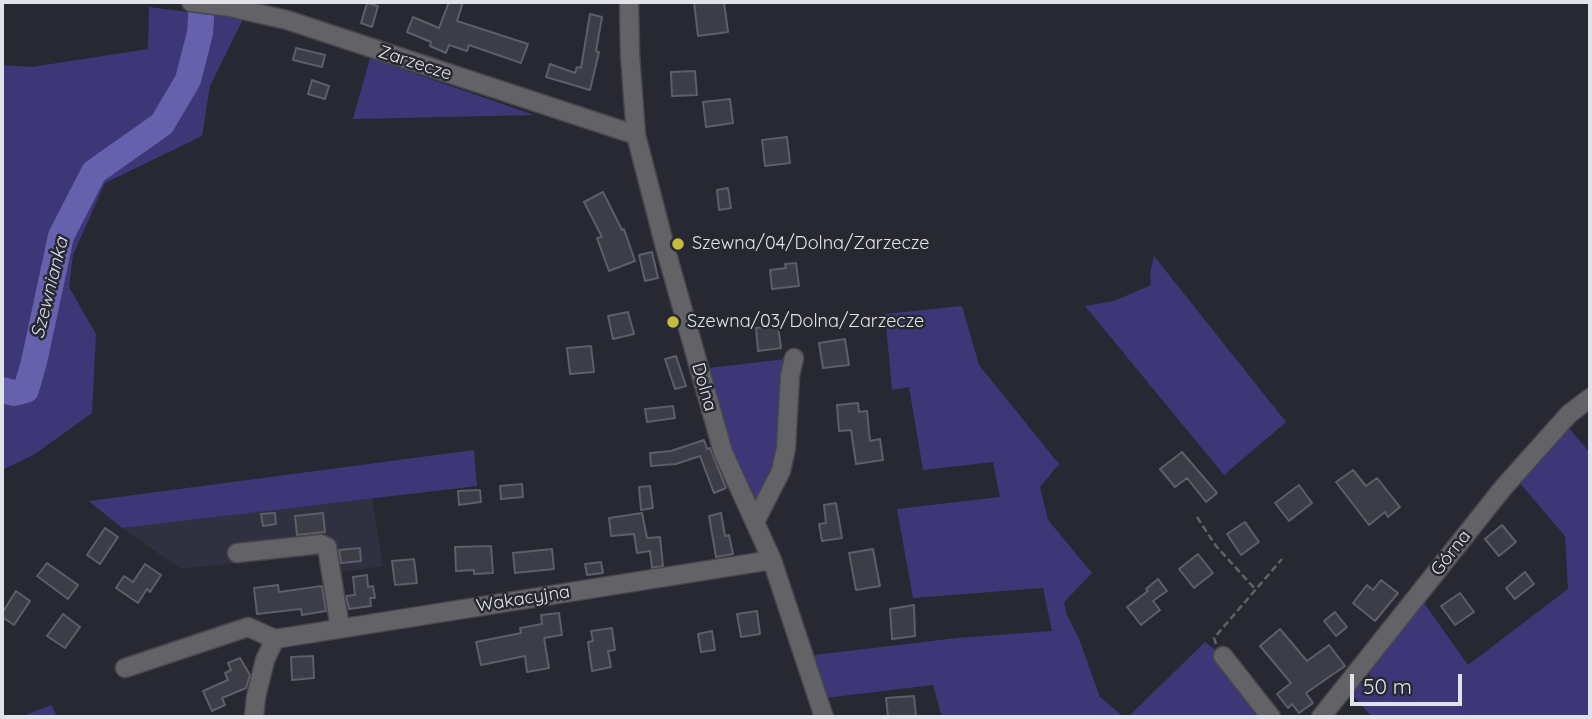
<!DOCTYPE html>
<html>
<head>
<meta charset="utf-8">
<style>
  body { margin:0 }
  #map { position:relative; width:1592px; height:719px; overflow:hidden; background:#282832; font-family:Quicksand,sans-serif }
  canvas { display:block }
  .frame { position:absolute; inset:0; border:4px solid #e2e3e9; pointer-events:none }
  .scale { position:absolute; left:1350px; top:674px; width:112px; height:32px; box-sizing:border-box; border:4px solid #e2e3e9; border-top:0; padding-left:9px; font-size:21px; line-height:24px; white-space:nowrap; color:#e2e3e9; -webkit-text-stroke:5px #282832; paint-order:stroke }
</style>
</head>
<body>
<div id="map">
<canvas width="1592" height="719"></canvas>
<div class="frame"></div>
<div class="scale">50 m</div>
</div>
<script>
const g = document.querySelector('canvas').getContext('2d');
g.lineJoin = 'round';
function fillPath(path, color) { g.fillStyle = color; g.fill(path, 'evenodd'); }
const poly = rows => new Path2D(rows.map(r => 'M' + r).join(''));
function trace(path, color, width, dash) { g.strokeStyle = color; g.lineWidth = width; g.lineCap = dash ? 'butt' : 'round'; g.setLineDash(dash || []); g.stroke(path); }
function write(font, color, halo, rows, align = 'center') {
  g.font = font + ' Quicksand,sans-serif'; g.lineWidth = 5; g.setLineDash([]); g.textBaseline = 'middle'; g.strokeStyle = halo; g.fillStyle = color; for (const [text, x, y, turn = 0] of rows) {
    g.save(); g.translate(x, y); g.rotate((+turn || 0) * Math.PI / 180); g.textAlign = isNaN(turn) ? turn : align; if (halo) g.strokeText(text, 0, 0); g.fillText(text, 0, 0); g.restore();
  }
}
const built = poly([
  [372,497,383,566,322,575,320,555,181,569,122,528]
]);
const green = poly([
  [149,7,243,19,210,86,202,136,105,183,73,255,69,287,96,334,92,413,35,454,2,470,2,65,32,67,148,49],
  [370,58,534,115,535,115,353,119],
  [1154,256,1286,422,1224,475,1085,306,1114,301,1151,285,1150,274],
  [962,306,979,365,1059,464,1040,487,1048,520,1092,573,1064,602,1067,615,1079,639,1100,697,1124,717,942,717,933,685,825,698,814,655,957,638,1052,631,1043,588,913,598,897,509,1000,497,993,462,923,470,909,387,892,390,885,314],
  [794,358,787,420,760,512,725,436,709,368],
  [1566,425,1590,453,1590,717,1372,717,1349,691,1424,603,1468,665,1568,589,1565,536,1517,480],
  [474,450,477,486,122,528,89,501],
  [1205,642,1223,656,1271,717,1128,717],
  [52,705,57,717,20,717]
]);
const river = poly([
  [2,390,14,393,26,390,34,362,61,236,94,172,162,124,188,80,200,33,202,2]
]);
const building = poly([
  [449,2,463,2,457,21,528,44,521,63,469,45,467,51,449,45,446,53,430,46,431,42,407,32,413,17,439,28,449,2],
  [694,2,724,2,728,32,698,36,694,2],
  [367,3,378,6,372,27,361,23,367,3],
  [590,14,602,17,596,51,599,52,590,90,546,77,550,64,575,73,577,67,581,68,590,14],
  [296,48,325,55,322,67,293,60,296,48],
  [695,71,697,95,672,96,671,72,695,71],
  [312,80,329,86,325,99,308,94,312,80],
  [730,99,733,123,706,127,703,102,730,99],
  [787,137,790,163,765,166,762,140,787,137],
  [728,188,731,208,719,210,717,190,728,188],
  [603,192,622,230,624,229,635,261,609,271,597,238,602,237,584,202,603,192],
  [652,252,658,278,645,281,639,255,652,252],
  [796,263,799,286,772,289,770,270,786,268,785,264,796,263],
  [628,312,634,334,613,339,608,316,628,312],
  [778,325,781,348,758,351,756,328,778,325],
  [845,339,849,365,823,368,819,343,845,339],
  [591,346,594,372,570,374,567,348,591,346],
  [676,356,686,386,675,389,665,359,676,356],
  [858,403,859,412,867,411,870,441,880,439,883,460,856,464,851,430,839,431,837,405,858,403],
  [673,406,675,418,647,422,645,409,673,406],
  [704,440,707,449,710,448,726,488,714,493,700,456,676,464,651,466,650,453,671,451,704,440],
  [1182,452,1217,493,1206,502,1187,478,1175,487,1160,469,1182,452],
  [1353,470,1366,486,1377,478,1400,507,1388,517,1385,512,1369,525,1336,482,1353,470],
  [522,484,523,497,501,499,500,486,522,484],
  [1299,485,1312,503,1289,521,1275,503,1299,485],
  [650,486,653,508,641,510,639,487,650,486],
  [480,490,481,502,459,505,458,491,480,490],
  [836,503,842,538,822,541,819,524,826,523,824,505,836,503],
  [275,513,276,524,263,526,261,514,275,513],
  [323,513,325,532,297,535,295,516,323,513],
  [642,513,647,538,660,537,663,566,652,568,650,551,637,553,634,534,611,536,609,518,642,513],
  [721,513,725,536,729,535,733,554,716,557,709,516,721,513],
  [1245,522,1259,542,1241,555,1227,534,1245,522],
  [1502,525,1516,542,1499,556,1485,539,1502,525],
  [105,528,118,537,100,564,87,555,105,528],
  [491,546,493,573,474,574,474,570,456,571,455,547,491,546],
  [360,548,361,561,341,563,339,550,360,548],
  [552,549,554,569,515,573,513,553,552,549],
  [873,549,880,586,856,590,849,553,873,549],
  [1198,554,1213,573,1194,588,1179,569,1198,554],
  [414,559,417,583,395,585,392,561,414,559],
  [601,562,603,573,587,575,585,564,601,562],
  [47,563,78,585,68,599,37,576,47,563],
  [145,564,161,575,150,592,147,589,138,603,116,588,124,576,133,582,145,564],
  [1525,572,1534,584,1515,599,1506,588,1525,572],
  [367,575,368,587,373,586,375,598,370,598,371,606,349,609,346,596,355,595,353,577,367,575],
  [1158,579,1167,591,1153,601,1160,610,1141,625,1127,607,1148,591,1146,589,1158,579],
  [1381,580,1398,593,1375,621,1353,603,1367,585,1373,590,1381,580],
  [278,585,279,592,322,586,326,611,302,615,301,609,257,614,254,588,278,585],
  [16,591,30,601,14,625,2,617,2,613,16,591],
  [1460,593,1474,612,1455,625,1441,606,1460,593],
  [914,605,915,636,892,639,890,609,914,605],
  [757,611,760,634,741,637,737,614,757,611],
  [1335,612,1347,627,1336,636,1324,621,1335,612],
  [559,613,562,635,544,638,549,668,527,672,525,656,481,665,476,642,521,633,520,628,542,624,541,615,559,613],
  [63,614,80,627,65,648,47,636,63,614],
  [612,628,615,650,608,651,611,667,592,671,588,642,593,641,591,631,612,628],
  [1280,629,1307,661,1329,645,1345,666,1306,693,1313,703,1299,713,1292,704,1288,708,1277,694,1291,683,1260,646,1280,629],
  [712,631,715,650,701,652,698,634,712,631],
  [313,656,314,678,292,680,291,657,313,656],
  [240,658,250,675,246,688,222,698,225,705,212,711,203,691,228,680,225,673,231,670,228,663,240,658],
  [914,696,916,717,888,717,886,698,914,696]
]);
const path = poly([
  [1197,517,1216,546,1256,590],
  [1216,644,1214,638,1282,559]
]);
const minor = poly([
  [191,2,230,7,287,20,636,135],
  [629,2,630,55,636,135,665,247,723,452,772,560,824,717],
  [755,522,781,471,786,448,790,376,794,358],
  [237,553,321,544,327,547,340,628],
  [1223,656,1271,717],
  [125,668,248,627,275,639],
  [254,717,256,697,265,660,275,639,772,560],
  [1321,717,1503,488,1569,414,1590,398]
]);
const markers = [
  [678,244,7,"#c6bc3c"],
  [673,322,7,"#c6bc3c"]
];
const streetNames = [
  ["Zarzecze",415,63,18],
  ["Dolna",704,387,74],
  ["Górna",1451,553,-52],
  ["Wakacyjna",523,599,-9]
];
const poiNames = [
  ["Szewna/04/Dolna/Zarzecze",692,244],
  ["Szewna/03/Dolna/Zarzecze",687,322]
];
const waterNames = [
  ["Szewnianka",50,288,-76]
];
fillPath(built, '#303040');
fillPath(green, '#3d3778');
trace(river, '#6661ad', 26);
fillPath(building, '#3c3d47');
trace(building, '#5e5e69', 2);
trace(minor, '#46464f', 21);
trace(path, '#61616a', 2.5, [7, 3.5]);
trace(minor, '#626267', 18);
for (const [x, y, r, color] of markers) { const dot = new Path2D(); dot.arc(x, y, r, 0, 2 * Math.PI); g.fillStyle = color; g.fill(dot); trace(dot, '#282832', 2.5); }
write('18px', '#e2e3e9', '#282832', streetNames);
write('18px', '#e2e3e9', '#282832', poiNames, 'left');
write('italic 19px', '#d9d9ef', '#282832', waterNames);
</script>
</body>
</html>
